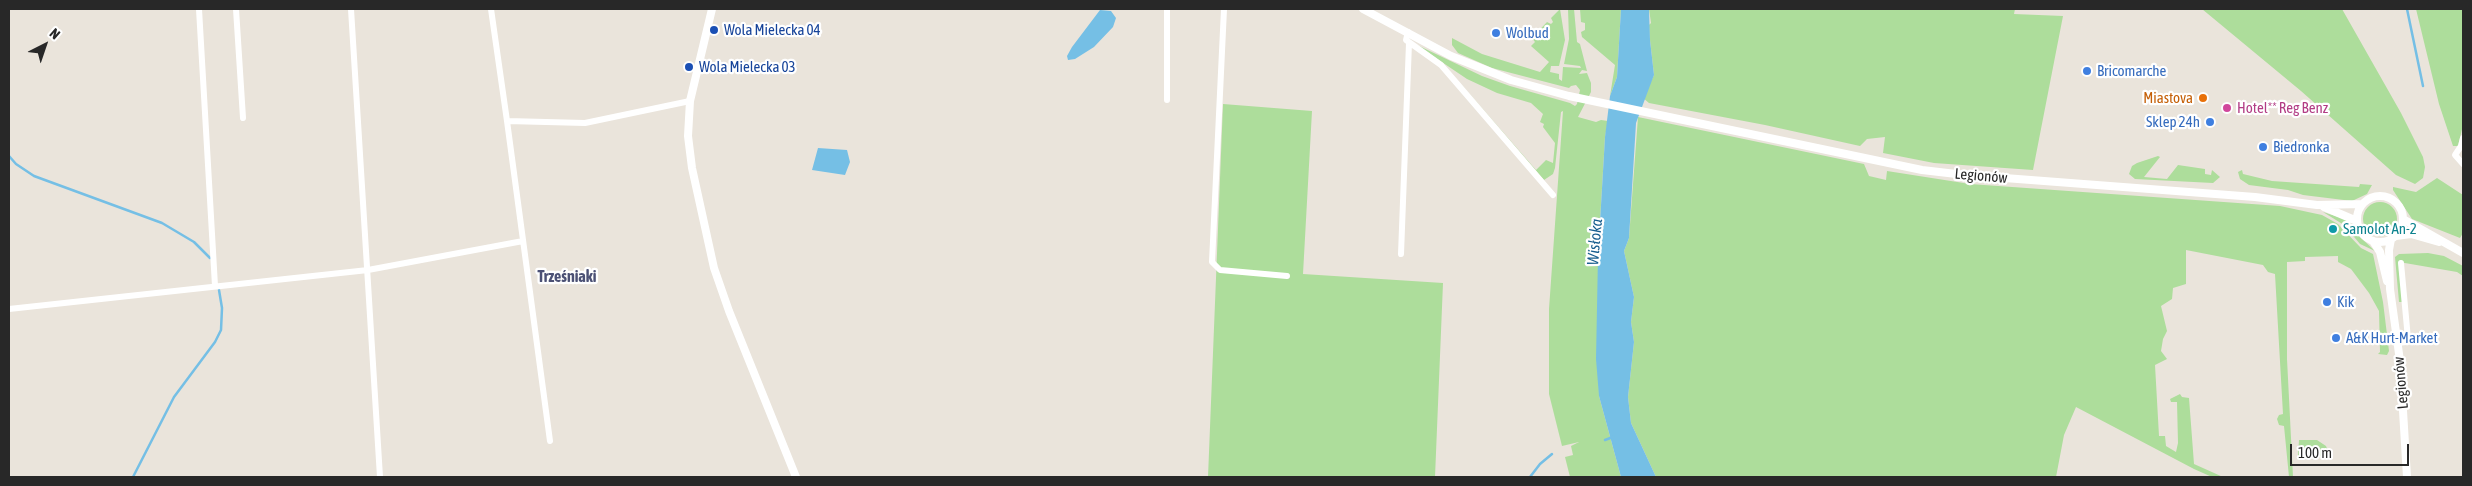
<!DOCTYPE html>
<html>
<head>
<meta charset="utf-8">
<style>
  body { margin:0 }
  #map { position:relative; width:2472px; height:486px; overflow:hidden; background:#eae4db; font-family:"Asap Condensed",sans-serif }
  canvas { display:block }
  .frame { position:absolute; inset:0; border:10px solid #282828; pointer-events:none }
  .north { position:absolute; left:20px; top:20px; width:50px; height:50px; -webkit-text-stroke:4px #fff; paint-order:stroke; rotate:41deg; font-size:14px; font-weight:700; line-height:20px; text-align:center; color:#282828 }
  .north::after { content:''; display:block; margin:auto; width:18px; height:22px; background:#282828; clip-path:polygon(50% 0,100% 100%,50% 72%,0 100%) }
  .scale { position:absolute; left:2290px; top:444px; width:119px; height:22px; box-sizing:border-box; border:2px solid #282828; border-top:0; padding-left:6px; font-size:15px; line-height:18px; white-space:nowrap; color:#282828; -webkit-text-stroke:4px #fff; paint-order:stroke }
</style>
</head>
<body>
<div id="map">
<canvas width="2472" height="486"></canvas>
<div class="frame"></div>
<div class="north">N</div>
<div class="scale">100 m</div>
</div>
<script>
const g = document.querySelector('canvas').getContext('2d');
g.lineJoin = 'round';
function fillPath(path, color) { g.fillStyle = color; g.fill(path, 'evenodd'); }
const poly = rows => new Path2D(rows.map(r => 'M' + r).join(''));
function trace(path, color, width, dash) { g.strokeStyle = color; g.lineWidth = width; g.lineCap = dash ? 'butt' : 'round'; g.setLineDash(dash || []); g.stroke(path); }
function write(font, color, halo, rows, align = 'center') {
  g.font = font + ' "Asap Condensed",sans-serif'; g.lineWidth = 4.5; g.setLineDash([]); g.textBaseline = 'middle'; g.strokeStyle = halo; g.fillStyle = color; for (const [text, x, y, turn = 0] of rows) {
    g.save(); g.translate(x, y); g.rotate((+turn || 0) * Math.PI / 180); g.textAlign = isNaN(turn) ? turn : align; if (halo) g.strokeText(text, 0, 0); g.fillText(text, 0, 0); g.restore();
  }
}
const green = poly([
  [1560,9,1565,40,1559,66,1551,66,1550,72,1559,74,1559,79,1562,81,1563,67,1581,68,1580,66,1564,64,1569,39,1568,9,1574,9,1577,42,1580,44,1587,71,1582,70,1579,74,1587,73,1591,83,1591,92,1578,117,1596,122,1601,120,1608,121,1605,137,1598,256,1599,396,1621,477,1570,477,1565,457,1573,455,1571,446,1579,442,1562,446,1549,394,1549,309,1563,111,1561,112,1555,168,1553,174,1544,180,1454,76,1536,170,1546,160,1553,163,1555,143,1543,127,1544,124,1540,122,1543,114,1531,103,1497,93,1467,79,1415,44,1482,76,1510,86,1570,103,1575,106,1577,104,1580,90,1576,85,1571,86,1569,88,1492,68,1458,53,1452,45,1452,38,1482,54,1540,72,1549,62,1531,46,1535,42,1532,38,1547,22,1551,24,1553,22,1551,18],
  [1580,9,1621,9,1617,77,1610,96,1615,65,1582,37,1581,32,1585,30,1585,23,1581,22],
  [1649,9,2015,9,2014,14,2063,16,2033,170,1934,163,1883,153,1885,137,1867,139,1860,146,1765,125,1649,103,1643,98,1654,75,1650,40,1649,25,1651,23],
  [2202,9,2342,9,2401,113,2423,157,2425,167,2423,178,2415,184,2396,175,2301,91],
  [2416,9,2463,9,2463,125,2458,146,2453,146,2439,104],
  [1223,104,1312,111,1303,274,1443,283,1435,477,1208,477],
  [1638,117,1864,164,1869,176,1886,180,1887,171,1970,184,2280,206,2322,215,2338,224,2361,248,2373,254,2383,302,2389,351,2387,355,2378,354,2380,352,2379,311,2369,293,2351,269,2338,262,2338,256,2305,257,2305,261,2287,262,2287,359,2293,477,2289,477,2284,426,2279,425,2277,419,2279,415,2283,414,2275,274,2268,272,2263,265,2186,250,2186,284,2173,288,2172,299,2161,306,2167,331,2163,339,2161,351,2167,359,2155,365,2159,436,2165,436,2166,446,2176,452,2178,443,2177,402,2171,402,2170,399,2180,394,2182,397,2189,398,2194,464,2223,477,2212,477,2194,469,2076,407,2064,435,2056,477,1656,477,1631,423,1628,397,1634,342,1631,322,1634,297,1624,251,1629,238],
  [2158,156,2160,157,2144,177,2167,179,2178,165,2205,169,2205,174,2211,175,2212,170,2220,177,2213,183,2135,179,2129,174,2132,166,2137,163],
  [2242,170,2243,174,2272,181,2359,187,2360,184,2372,185,2367,194,2352,201,2303,195,2288,190,2249,185,2240,179,2238,172],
  [2437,178,2463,195,2463,233,2460,238,2412,219,2393,190,2393,187,2416,192],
  '2363 219a17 17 0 1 1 34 0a17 17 0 1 1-34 0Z',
  [2323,212,2348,220,2359,236,2375,251,2360,244,2344,225],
  [2428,253,2444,256,2463,266,2463,276,2457,272,2399,262,2403,302,2399,302,2395,257,2399,254],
  [2299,440,2317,440,2326,446,2330,456,2298,456]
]);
const water = poly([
  [1621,9,1649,9,1650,40,1654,75,1636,123,1629,238,1624,251,1634,297,1631,322,1634,342,1628,397,1631,423,1656,477,1621,477,1599,396,1596,359,1598,256,1605,137,1610,96,1617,77],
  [1100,10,1111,11,1116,18,1113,27,1094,47,1075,59,1068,60,1067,56,1072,47],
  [818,148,847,150,850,162,845,175,812,170]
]);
const stream = poly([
  [2407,9,2423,86],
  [9,156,16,164,34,176,162,223,194,242,210,258],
  [1605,440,1613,437],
  [133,477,174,397,215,342,221,330,222,308,219,290],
  [1530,477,1540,464,1552,454]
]);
const minor = poly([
  [199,9,215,286],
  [236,9,243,118],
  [351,9,380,477],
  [491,9,507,121],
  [1224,9,1212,262,1220,270,1287,276],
  [1408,32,1406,40,1441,65,1553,195],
  [1167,100,1167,9],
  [2463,138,2461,146,2455,155,2463,164],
  [1401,254,1409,43],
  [9,309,368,270,523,241],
  [2397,343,2406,342,2408,339,2401,263],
  [550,441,507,121,585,123,690,101]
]);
const tertiary = poly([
  [712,9,690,101,688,136,692,168,714,268,729,311,796,477],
  [1363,9,1451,56,1511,80,1569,96,1922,170,1965,175,2255,197,2317,205,2362,204],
  '2357 219a23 23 0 1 1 46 0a23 23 0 1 1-46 0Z',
  [2324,207,2357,221],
  [2403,219,2463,253],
  [2396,236,2411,234,2439,242],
  [2391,239,2389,250,2390,289,2400,361,2407,477],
  [2373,241,2380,252,2387,281]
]);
const markers = [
  [714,30,5,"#1a4fb4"],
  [1496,33,5,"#3f7fe0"],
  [689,67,5,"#1a4fb4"],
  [2087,71,5,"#3f7fe0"],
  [2203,98,5,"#e8710a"],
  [2227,108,5,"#d1479c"],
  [2210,122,5,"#3f7fe0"],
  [2263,147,5,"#3f7fe0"],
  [2333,229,5,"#0f9aa8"],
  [2327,302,5,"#3f7fe0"],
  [2336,338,5,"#3f7fe0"]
];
const transitNames = [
  ["Wola Mielecka 04",724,30],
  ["Wola Mielecka 03",699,67]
];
const shopNames = [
  ["Wolbud",1506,33],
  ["Bricomarche",2097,71],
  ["Sklep 24h",2200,122,"right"],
  ["Biedronka",2273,147],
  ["Kik",2337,302],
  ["A&K Hurt-Market",2346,338]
];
const foodNames = [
  ["Miastova",2193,98]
];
const hotelNames = [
  ["Hotel** Reg Benz",2237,108]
];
const streetNames = [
  ["Legionów",1981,176,5],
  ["Legionów",2401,383,-95]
];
const cultureNames = [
  ["Samolot An-2",2343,229]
];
const waterNames = [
  ["Wisłoka",1595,242,-85]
];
const neighbourhoodNames = [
  ["Trześniaki",567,277]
];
fillPath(green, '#addd9b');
fillPath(water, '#75bfe5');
trace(stream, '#75bfe5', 2.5);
trace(minor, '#fff', 6);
trace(tertiary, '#fff', 8);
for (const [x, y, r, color] of markers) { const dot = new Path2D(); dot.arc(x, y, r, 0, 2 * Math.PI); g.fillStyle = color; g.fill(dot); trace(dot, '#fff', 2); }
write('15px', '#164399', '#fff', transitNames, 'left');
write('15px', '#366cbe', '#fff', shopNames, 'left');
write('15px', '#c56008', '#fff', foodNames, 'right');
write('15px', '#b23c85', '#fff', hotelNames, 'left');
write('15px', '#282828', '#fff', streetNames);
write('15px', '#0d838f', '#fff', cultureNames, 'left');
write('italic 16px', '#175d8e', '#fff', waterNames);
write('bold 16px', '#4c5175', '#fff', neighbourhoodNames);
</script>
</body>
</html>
